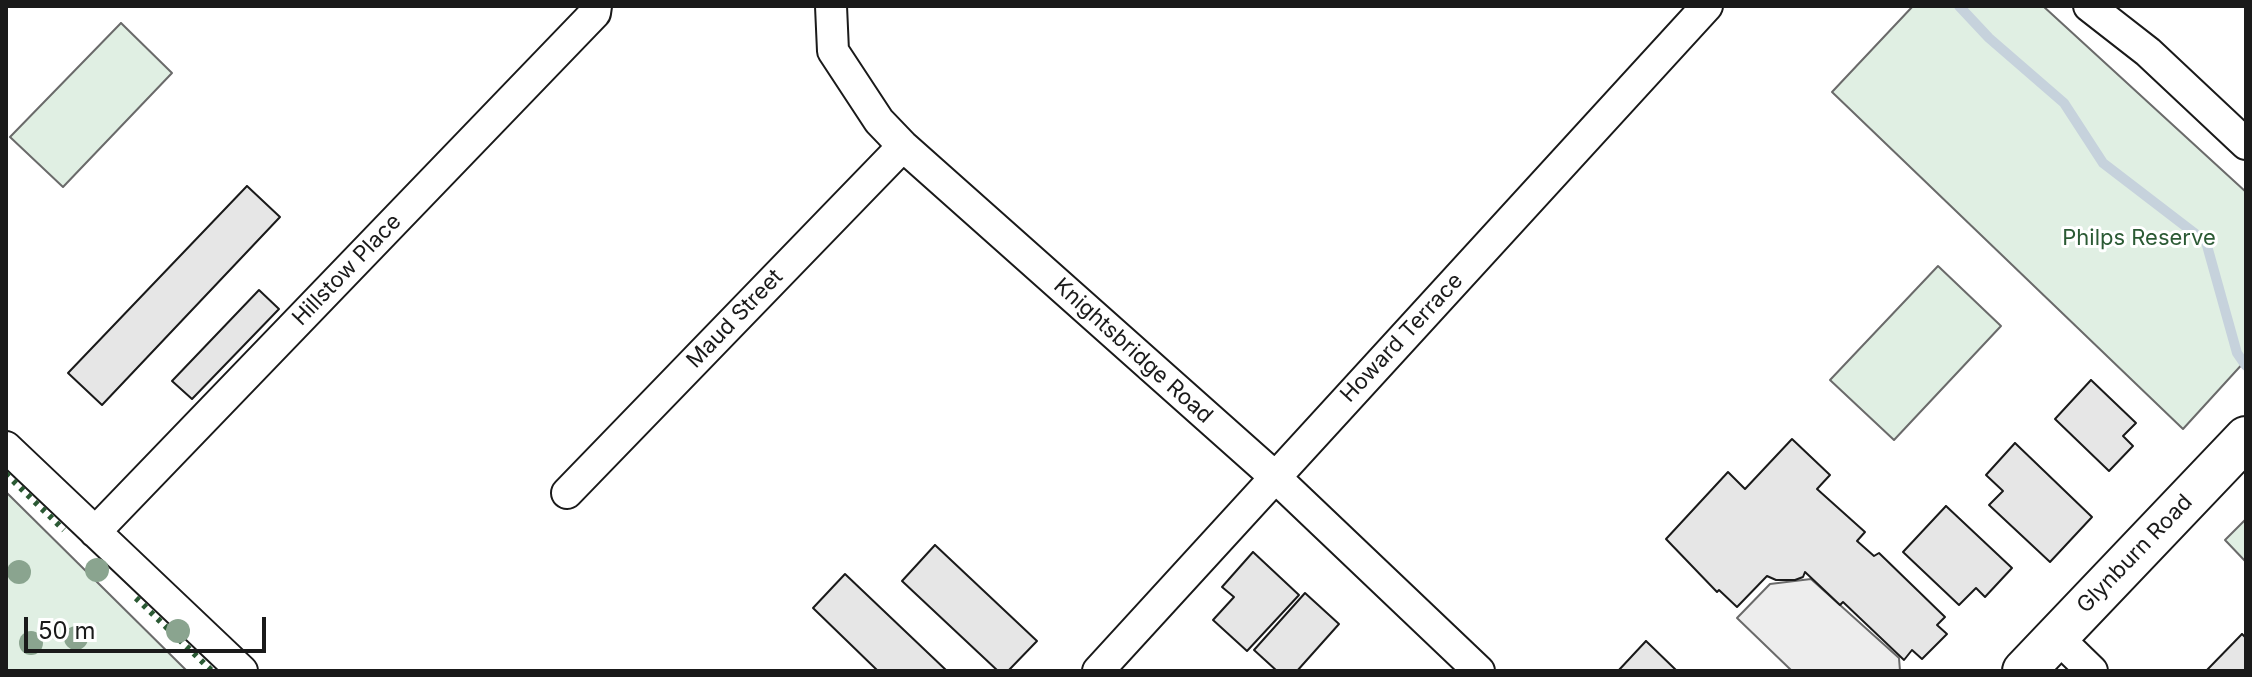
<!DOCTYPE html>
<html>
<head>
<meta charset="utf-8">
<style>
  body { margin:0 }
  #map { position:relative; width:2252px; height:677px; overflow:hidden; background:#fff; font-family:Inter,sans-serif }
  canvas { display:block }
  .frame { position:absolute; inset:0; border:8px solid #1a1a1a; pointer-events:none }
  .scale { position:absolute; left:24px; top:617px; width:242px; height:36px; box-sizing:border-box; border:4px solid #1a1a1a; border-top:0; padding-left:10px; font-size:24px; line-height:28px; white-space:nowrap; color:#1a1a1a; -webkit-text-stroke:6px #fff; paint-order:stroke }
</style>
</head>
<body>
<div id="map">
<canvas width="2252" height="677"></canvas>
<div class="frame"></div>
<div class="scale">50 m</div>
</div>
<script>
const g = document.querySelector('canvas').getContext('2d');
g.lineJoin = 'round';
function fillPath(path, color) { g.fillStyle = color; g.fill(path, 'evenodd'); }
const poly = rows => new Path2D(rows.map(r => 'M' + r).join(''));
function trace(path, color, width, dash) { g.strokeStyle = color; g.lineWidth = width; g.lineCap = dash ? 'butt' : 'round'; g.setLineDash(dash || []); g.stroke(path); }
function write(font, color, halo, rows, align = 'center') {
  g.font = font + ' Inter,sans-serif'; g.lineWidth = 6; g.setLineDash([]); g.textBaseline = 'middle'; g.strokeStyle = halo; g.fillStyle = color; for (const [text, x, y, turn = 0] of rows) {
    g.save(); g.translate(x, y); g.rotate((+turn || 0) * Math.PI / 180); g.textAlign = isNaN(turn) ? turn : align; if (halo) g.strokeText(text, 0, 0); g.fillText(text, 0, 0); g.restore();
  }
}
const green = poly([
  [1913,6,2043,6,2246,192,2246,360,2183,429,1832,92,1913,6],
  [121,23,172,73,63,187,10,137,121,23],
  [1938,266,2001,326,1894,440,1830,380,1938,266],
  [6,492,187,671,6,671,6,492],
  [2246,519,2246,562,2225,540,2246,519]
]);
const parking = poly([
  [1811,579,1899,658,1900,671,1792,671,1737,618,1770,584,1811,579]
]);
const stream = poly([
  [1959,6,1989,38,2064,103,2103,163,2206,242,2237,353,2246,366]
]);
const building = poly([
  [247,186,280,217,102,405,68,373,247,186],
  [259,290,279,309,192,399,172,381,259,290],
  [2091,380,2136,423,2123,436,2133,446,2109,471,2055,419,2091,380],
  [1792,439,1830,475,1817,489,1865,532,1857,541,1874,556,1879,553,1945,617,1937,625,1947,634,1922,659,1912,650,1904,660,1843,602,1840,605,1805,572,1803,577,1795,580,1776,580,1767,576,1737,607,1719,590,1717,592,1666,539,1728,472,1745,489,1792,439],
  [2015,443,2092,517,2050,562,1989,505,2003,491,1986,475,2015,443],
  [1946,506,2012,568,1985,597,1976,588,1959,605,1903,552,1946,506],
  [935,545,1037,641,1008,671,998,671,902,581,935,545],
  [1253,552,1299,595,1247,651,1213,620,1234,597,1222,587,1253,552],
  [845,574,947,671,878,671,813,608,845,574],
  [1305,593,1339,624,1297,671,1277,671,1254,650,1305,593],
  [2242,634,2246,638,2246,671,2206,671,2242,634],
  [1646,641,1677,671,1618,671,1646,641]
]);
const street = poly([
  [831,6,833,51,879,121,903,146,1274,476,1479,671],
  [2089,6,2148,52,2246,144],
  [6,447,242,671],
  [567,493,903,146],
  [95,532,595,13,596,6],
  [2057,637,2092,671],
  [1098,671,1707,6]
]);
const secondary = poly([
  [2024,671,2246,438]
]);
const hedge = poly([
  [6,474,64,530],
  [136,598,212,671]
]);
const trees = [
  [97,570],
  [19,572],
  [178,631],
  [76,638],
  [31,643]
];
const parkNames = [
  ["Philps Reserve",2139,238]
];
const streetNames = [
  ["Hillstow Place",347,270,-46],
  ["Maud Street",735,319,-46],
  ["Howard Terrace",1402,338,-47],
  ["Knightsbridge Road",1133,351,42],
  ["Glynburn Road",2135,554,-46]
];
fillPath(green, '#e0efe3');
trace(green, '#6a6a6a', 2);
fillPath(parking, '#ededed');
trace(parking, '#6a6a6a', 2);
trace(stream, '#c6d2dc', 10);
fillPath(building, '#e6e6e6');
trace(building, '#1a1a1a', 2);
trace(street, '#1a1a1a', 34);
trace(secondary, '#1a1a1a', 46);
trace(street, '#fff', 30);
trace(secondary, '#fff', 42);
trace(hedge, '#2b5a34', 6, [4, 6]);
g.fillStyle = '#8aa48f';
for (const [x, y] of trees) { g.beginPath(); g.arc(x, y, 12, 0, 2 * Math.PI); g.fill(); }
write('22px', '#2b5a34', '#fff', parkNames);
write('22px', '#1a1a1a', '#fff', streetNames);
</script>
</body>
</html>
